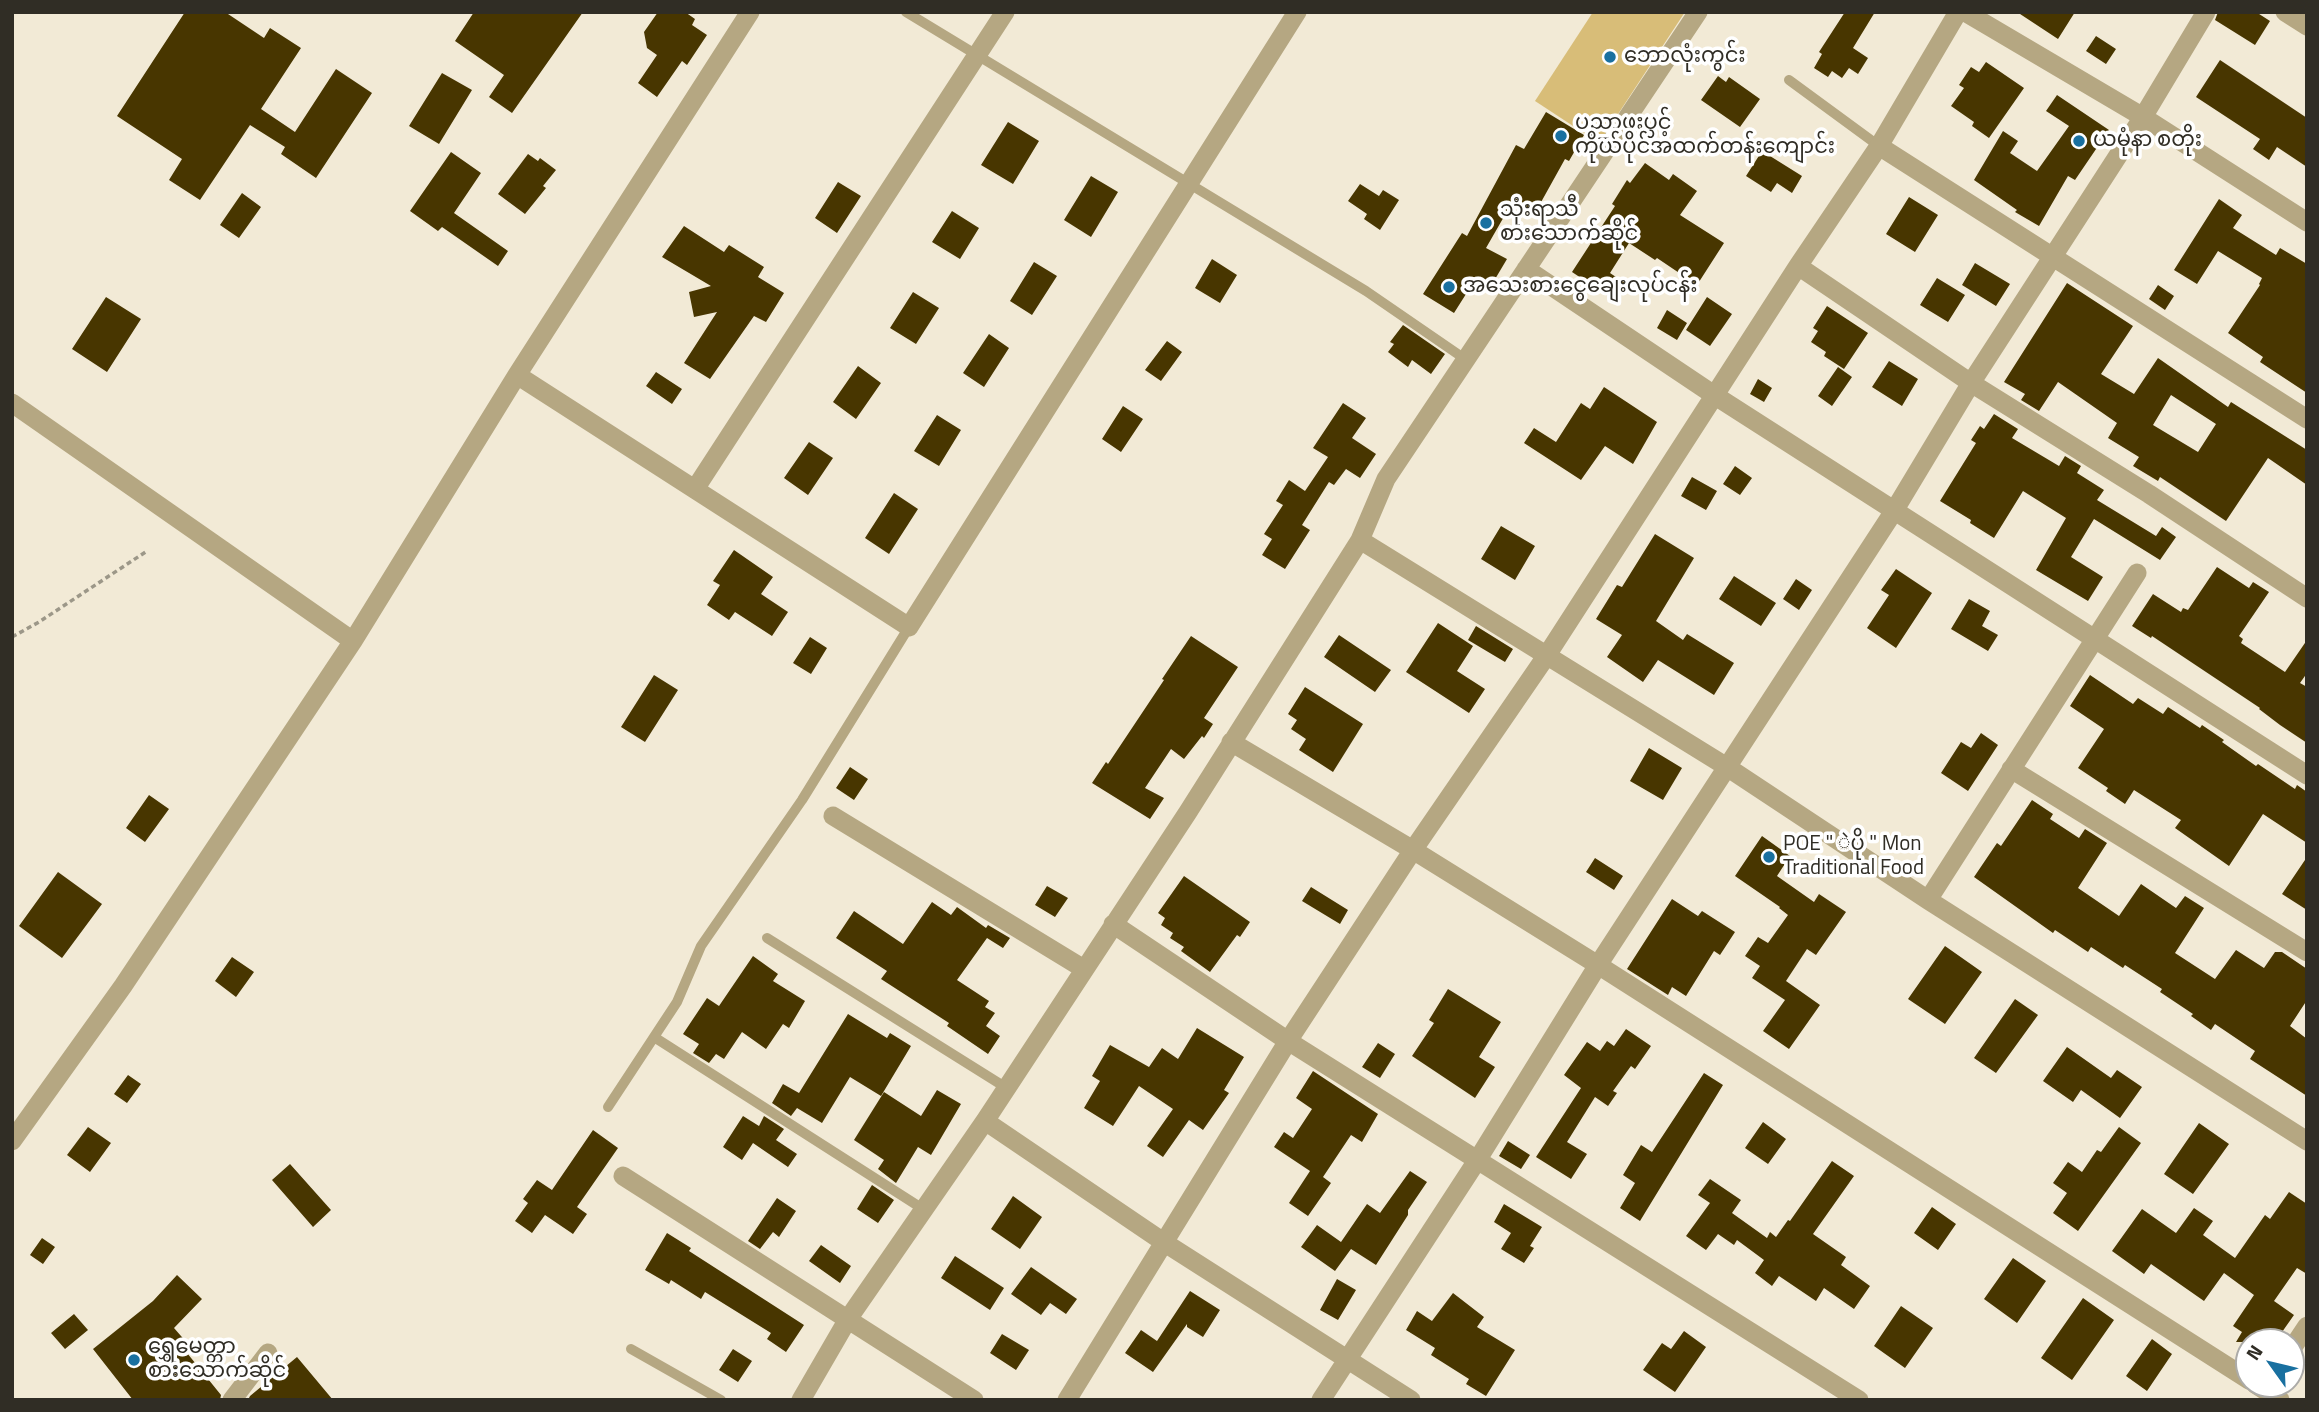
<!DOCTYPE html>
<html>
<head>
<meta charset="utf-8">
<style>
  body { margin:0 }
  #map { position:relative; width:2319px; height:1412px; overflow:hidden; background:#f2ead6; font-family:"Titillium Web",sans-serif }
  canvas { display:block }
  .frame { position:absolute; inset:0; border:14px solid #302d25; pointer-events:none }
  .north { position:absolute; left:2235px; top:1328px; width:70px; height:70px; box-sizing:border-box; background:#fff; border:2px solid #acaba8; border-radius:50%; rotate:304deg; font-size:19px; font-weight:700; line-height:28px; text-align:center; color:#302d25 }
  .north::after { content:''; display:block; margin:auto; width:24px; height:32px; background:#1970a0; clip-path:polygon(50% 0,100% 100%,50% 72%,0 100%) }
</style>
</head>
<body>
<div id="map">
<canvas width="2319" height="1412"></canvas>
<div class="frame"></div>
<div class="north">N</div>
</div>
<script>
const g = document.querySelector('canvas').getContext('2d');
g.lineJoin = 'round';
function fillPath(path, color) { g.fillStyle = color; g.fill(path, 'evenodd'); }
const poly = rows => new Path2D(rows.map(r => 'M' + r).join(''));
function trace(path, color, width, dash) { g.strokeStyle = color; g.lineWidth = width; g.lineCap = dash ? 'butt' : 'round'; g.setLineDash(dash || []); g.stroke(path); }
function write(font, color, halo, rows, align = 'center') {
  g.font = font + ' "Titillium Web","Noto Sans Myanmar",sans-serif'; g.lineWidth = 7; g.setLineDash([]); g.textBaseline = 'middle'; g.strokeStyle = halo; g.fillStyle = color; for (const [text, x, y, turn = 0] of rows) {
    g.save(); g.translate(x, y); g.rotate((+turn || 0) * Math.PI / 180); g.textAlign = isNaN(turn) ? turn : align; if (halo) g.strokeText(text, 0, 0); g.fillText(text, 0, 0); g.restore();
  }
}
const green = poly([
  [1593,12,1685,12,1599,143,1535,101]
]);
const building = poly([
  [185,12,225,12,264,38,270,28,301,48,261,109,295,132,336,69,372,93,316,178,281,154,285,147,250,125,200,200,169,180,182,159,117,116],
  [474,12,583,12,512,113,489,97,504,75,455,41],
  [658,12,685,12,695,19,692,25,707,35,687,65,682,61,657,97,638,83,657,55,647,48,644,32],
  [1845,12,1875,12,1853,48,1868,58,1858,74,1849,68,1842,78,1832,71,1828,77,1814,68,1822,54,1819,52],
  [2017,12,2075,12,2058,39],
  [2218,12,2256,12,2270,21,2255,45,2215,20],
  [2096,36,2116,49,2106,64,2086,51],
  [2220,60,2307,118,2307,167,2277,147,2269,160,2253,149,2260,139,2196,97],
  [1986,62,2024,88,1989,138,1972,126,1974,122,1951,106,1964,88,1959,85,1971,67,1979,72],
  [442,73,472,90,439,144,409,126],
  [1718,76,1726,82,1729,77,1760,99,1740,127,1701,100],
  [2057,95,2109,130,2075,180,2068,176,2039,226,2015,212,2017,210,1974,180,2003,131,2018,141,2010,153,2037,171,2069,126,2046,111],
  [1546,112,1584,135,1569,161,1565,159,1535,213,1513,201,1486,248,1507,259,1488,291,1473,283,1454,313,1423,294,1462,233,1467,236,1516,145,1524,149],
  [1008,122,1039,141,1013,184,981,165],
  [1762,151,1802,176,1792,193,1777,183,1771,192,1746,176],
  [451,152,481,173,454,213,508,251,498,266,442,227,438,231,410,211],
  [528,154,538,161,540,158,556,170,543,186,546,188,525,214,498,194],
  [1645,163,1669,180,1673,174,1697,191,1680,215,1724,243,1697,285,1657,258,1655,260,1629,243,1610,273,1625,283,1614,300,1572,272,1615,206,1612,204,1627,180,1630,183],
  [1091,176,1118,192,1091,237,1064,220],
  [838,182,861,196,837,233,815,218],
  [1360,184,1379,196,1383,190,1399,200,1380,230,1364,219,1367,214,1348,201],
  [242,193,261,207,239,238,220,225],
  [1909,197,1938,215,1915,252,1886,234],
  [2219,199,2242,215,2233,228,2276,255,2280,248,2307,264,2307,393,2260,362,2263,357,2228,333,2260,285,2259,284,2262,278,2218,251,2197,284,2174,270],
  [952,211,979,228,960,259,932,242],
  [684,226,724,252,729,245,764,267,758,277,784,293,766,322,754,316,710,379,684,363,717,312,694,317,689,292,711,286,662,257],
  [1212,259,1237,275,1220,303,1195,288],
  [1034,262,1057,276,1032,315,1010,301],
  [1975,263,2010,284,1996,306,1962,285],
  [1937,278,1965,295,1948,322,1920,305],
  [2067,283,2133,326,2101,374,2134,394,2158,358,2228,407,2231,402,2307,450,2307,485,2268,458,2226,521,2160,477,2158,481,2133,466,2139,457,2108,438,2117,423,2058,382,2039,411,2021,400,2025,394,2004,382],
  [2171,395,2216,424,2198,452,2153,425],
  [2158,285,2174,296,2165,310,2149,299],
  [913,292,939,308,916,344,890,328],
  [106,297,141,319,107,372,72,349],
  [1707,297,1732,314,1710,346,1686,330],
  [1827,306,1868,333,1844,369,1824,356,1826,352,1811,342,1818,331,1813,328],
  [1667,310,1687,323,1677,340,1657,328],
  [1403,325,1445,354,1431,374,1412,360,1408,367,1388,352,1394,344,1390,342],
  [989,334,1009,348,984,387,963,373],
  [1167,341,1182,352,1161,381,1145,370],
  [1889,361,1918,379,1902,406,1872,387],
  [858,366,881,383,856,419,833,402],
  [1838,367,1852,377,1832,406,1818,396],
  [656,372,682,389,672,404,646,386],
  [1758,379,1772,388,1764,402,1750,394],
  [1604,387,1657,422,1633,464,1605,446,1581,480,1524,443,1534,428,1556,442,1581,403,1590,409],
  [1343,403,1366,418,1352,438,1376,454,1360,478,1346,469,1334,485,1329,482,1302,525,1310,530,1285,569,1262,555,1272,539,1264,534,1283,505,1276,501,1289,480,1305,491,1328,457,1313,448],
  [1123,406,1143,419,1121,452,1102,439],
  [1994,414,2018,429,2012,438,2059,466,2065,456,2081,466,2077,473,2104,490,2097,500,2156,536,2162,527,2176,537,2160,560,2094,519,2071,557,2103,577,2088,601,2036,570,2066,518,2023,491,1994,538,1970,523,1971,520,1940,501,1976,443,1971,440,1980,426,1984,429],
  [937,415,961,430,939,466,914,451],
  [809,442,833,458,808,495,784,478],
  [1735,466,1752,478,1740,495,1723,484],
  [1692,477,1717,491,1706,510,1681,496],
  [894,493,918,509,889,554,865,538],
  [1501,526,1535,546,1515,580,1481,559],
  [1655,534,1694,558,1656,621,1683,640,1687,634,1734,663,1714,695,1658,660,1643,682,1607,657,1622,635,1596,619,1617,585,1622,587],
  [734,550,773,577,761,594,788,612,772,636,735,612,729,620,707,605,720,585,713,581],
  [2217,567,2249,588,2253,582,2269,592,2239,636,2243,639,2241,643,2285,672,2307,640,2307,673,2300,683,2307,687,2307,743,2280,725,2259,709,2260,708,2152,636,2151,638,2132,626,2153,594,2181,612,2183,608,2188,610],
  [1896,569,1932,593,1896,648,1867,628,1889,595,1881,590],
  [1734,576,1776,603,1761,626,1719,599],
  [1796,579,1812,590,1799,610,1783,599],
  [1969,599,1990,611,1982,626,1998,635,1988,651,1951,629],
  [1438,623,1473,646,1457,671,1485,689,1469,713,1406,672],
  [1476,626,1513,649,1505,662,1468,640],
  [1339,635,1391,670,1375,692,1324,657],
  [1191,636,1238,667,1204,718,1213,724,1204,738,1202,736,1184,759,1171,749,1145,788,1164,798,1150,819,1092,783,1106,762,1108,764,1164,680,1162,679],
  [810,637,827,648,811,674,793,663],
  [654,675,678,690,645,742,621,727],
  [2090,675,2133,704,2138,698,2163,714,2168,707,2200,728,2202,725,2224,740,2222,742,2256,766,2258,764,2295,789,2297,785,2307,792,2307,843,2263,814,2229,866,2175,828,2181,820,2134,790,2125,804,2106,791,2108,788,2078,768,2104,729,2070,706],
  [1305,687,1363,724,1333,772,1299,750,1306,739,1291,729,1297,720,1288,714],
  [1981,733,1998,745,1968,791,1941,773,1961,742,1971,748],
  [1649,748,1682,768,1663,800,1630,781],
  [850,767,868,779,854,800,836,788],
  [149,795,169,809,145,842,126,828],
  [2032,800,2053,814,2050,819,2079,838,2085,829,2107,843,2078,888,2119,916,2141,884,2176,908,2185,896,2204,908,2175,953,2215,979,2236,950,2264,968,2275,952,2282,952,2307,969,2307,1000,2290,1026,2307,1039,2307,1096,2250,1059,2255,1051,2215,1024,2211,1030,2191,1016,2193,1014,2160,992,2162,989,2125,965,2123,968,2091,947,2088,952,2055,930,2053,933,1974,877,1997,843,2001,846],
  [1762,836,1790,856,1777,876,1814,902,1819,894,1846,912,1816,955,1807,949,1786,981,1820,1005,1789,1049,1763,1031,1785,1000,1752,978,1760,966,1745,956,1758,937,1768,943,1788,915,1779,908,1780,907,1735,876],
  [2307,857,2307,910,2282,894],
  [1595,858,1623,876,1614,890,1586,872],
  [58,872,102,904,62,958,19,926],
  [1184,876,1250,922,1240,937,1237,935,1210,972,1181,951,1184,947,1170,938,1173,933,1161,925,1165,918,1158,913],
  [1047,886,1068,898,1055,917,1035,905],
  [1311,887,1348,910,1340,924,1302,901],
  [1672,899,1698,916,1702,911,1735,932,1720,955,1714,951,1686,996,1672,987,1668,995,1627,969],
  [932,902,951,915,957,907,986,928,988,925,1010,938,1003,948,987,938,957,980,989,1001,985,1007,995,1013,986,1026,1000,1036,988,1054,947,1026,949,1023,881,979,887,971,836,938,854,911,903,944],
  [1945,946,1982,972,1945,1024,1908,999],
  [753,956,778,974,773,981,805,1001,789,1028,783,1024,766,1049,742,1032,724,1059,716,1054,709,1063,693,1053,699,1044,683,1034,707,998,719,1006],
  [232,957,254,972,236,997,215,981],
  [1448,989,1501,1022,1479,1057,1495,1067,1475,1098,1412,1056,1434,1023,1429,1020],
  [2015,999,2038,1015,1996,1073,1974,1058],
  [848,1014,887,1038,890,1033,911,1046,881,1096,850,1077,822,1123,797,1108,791,1116,772,1103,783,1084,799,1093],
  [1197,1028,1244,1057,1224,1090,1229,1093,1203,1130,1189,1120,1163,1157,1147,1146,1173,1109,1139,1086,1113,1126,1084,1108,1100,1081,1092,1076,1110,1045,1149,1067,1162,1048,1178,1059],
  [1626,1029,1651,1046,1635,1069,1631,1066,1613,1091,1617,1093,1608,1106,1595,1097,1567,1142,1587,1154,1571,1179,1536,1157,1581,1088,1564,1075,1587,1042,1600,1051,1607,1041,1614,1046],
  [1378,1043,1395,1054,1380,1078,1362,1067],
  [2067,1047,2111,1078,2117,1070,2142,1087,2120,1118,2081,1090,2073,1102,2043,1081],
  [1313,1071,1378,1114,1362,1142,1351,1135,1323,1177,1331,1183,1308,1216,1289,1203,1310,1171,1274,1147,1284,1132,1293,1138,1312,1109,1296,1098],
  [1704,1073,1723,1085,1640,1221,1620,1208,1635,1183,1623,1175,1641,1145,1652,1152],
  [128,1075,141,1084,127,1103,114,1094],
  [937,1090,961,1104,931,1155,918,1147,896,1183,878,1169,884,1160,854,1140,884,1092,921,1116],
  [743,1116,759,1126,764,1116,784,1129,776,1140,797,1154,788,1167,753,1143,742,1160,723,1147],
  [1763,1122,1786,1139,1768,1164,1745,1148],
  [2199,1123,2229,1144,2193,1194,2164,1174],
  [88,1127,111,1143,90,1172,67,1155],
  [2119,1127,2141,1143,2078,1231,2053,1213,2067,1193,2053,1183,2068,1162,2082,1172,2097,1150,2101,1152],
  [593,1130,618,1148,577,1207,587,1214,573,1234,545,1215,532,1233,515,1221,528,1203,523,1199,537,1180,552,1190],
  [1508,1141,1530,1155,1521,1169,1499,1156],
  [1832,1161,1854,1176,1813,1234,1846,1257,1841,1265,1870,1286,1854,1309,1824,1288,1816,1301,1779,1276,1772,1286,1755,1273,1764,1260,1737,1240,1734,1245,1718,1234,1706,1250,1686,1236,1710,1203,1698,1195,1710,1179,1741,1200,1732,1213,1767,1238,1770,1232,1776,1237,1788,1220,1790,1221],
  [290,1164,331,1210,313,1227,272,1180],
  [1410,1171,1427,1182,1408,1210,1408,1215,1376,1265,1351,1249,1335,1271,1301,1247,1317,1225,1341,1242,1367,1204,1380,1213],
  [872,1185,894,1200,878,1223,857,1209],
  [2289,1192,2307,1204,2307,1274,2297,1268,2274,1301,2294,1315,2275,1342,2236,1342,2242,1332,2233,1326,2254,1295,2224,1273,2204,1301,2151,1264,2144,1274,2112,1251,2142,1209,2176,1233,2194,1208,2213,1221,2203,1235,2235,1258,2265,1215,2270,1219],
  [1013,1196,1042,1217,1020,1249,991,1229],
  [777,1198,796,1211,779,1237,773,1232,760,1249,748,1241],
  [1504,1204,1542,1227,1530,1246,1534,1248,1524,1263,1501,1249,1511,1233,1494,1222],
  [1932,1207,1956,1224,1938,1250,1914,1233],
  [667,1233,691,1248,689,1251,804,1325,786,1352,767,1339,771,1333,705,1292,701,1299,671,1280,669,1284,645,1270],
  [42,1238,55,1247,43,1264,30,1255],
  [821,1245,851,1266,840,1283,809,1261],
  [955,1256,1004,1288,990,1310,941,1278],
  [2013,1258,2046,1281,2017,1323,1984,1299],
  [1031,1267,1077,1299,1066,1314,1050,1303,1041,1315,1011,1294],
  [177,1275,202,1299,174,1328,188,1344,183,1348,221,1395,220,1400,133,1400,93,1349,153,1301],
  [1337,1279,1356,1290,1338,1320,1320,1310],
  [1190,1291,1220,1310,1203,1337,1187,1327,1187,1324,1153,1372,1125,1353,1141,1330,1157,1341],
  [1453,1293,1484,1317,1477,1327,1515,1350,1486,1396,1466,1384,1469,1379,1431,1355,1435,1348,1406,1330,1417,1311,1432,1321],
  [2083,1298,2114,1320,2072,1380,2041,1358],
  [1901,1306,1933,1328,1905,1368,1874,1346],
  [74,1314,88,1330,65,1349,51,1333],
  [1684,1331,1706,1347,1675,1392,1643,1370,1662,1343,1671,1349],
  [1002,1334,1029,1350,1016,1370,990,1353],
  [2152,1339,2172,1354,2147,1391,2126,1376],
  [733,1349,752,1361,738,1382,719,1370],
  [297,1357,333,1400,248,1400,250,1396]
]);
const path = poly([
  [12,637,39,622,147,551]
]);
const lane = poly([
  [906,12,1366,291,1465,359],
  [1789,80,1879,146],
  [767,938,1005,1087],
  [654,1037,923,1209],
  [608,1107,677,1002,701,946,802,800,909,627],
  [631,1349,721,1400]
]);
const street = poly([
  [1965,12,2143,117,2307,222],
  [2285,12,2307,26],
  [1879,146,2307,419],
  [1798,266,1971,383,2149,494,2307,598],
  [1526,269,1714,395,2307,775],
  [517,375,909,627,1297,12],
  [12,403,353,641],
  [695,489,1005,12],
  [1360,540,1727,767,1928,900,2307,1141],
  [1231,742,1413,850,1598,965,2249,1380],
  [2011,769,2307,952],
  [833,816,1084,969],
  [1928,900,2137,573],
  [1113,924,1288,1041,1859,1400],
  [985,1121,1165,1243,1411,1400],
  [12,1141,123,986,353,641,517,375,750,12],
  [623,1176,974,1400],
  [2291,1350,2307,1326],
  [2255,1384,2280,1400],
  [232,1400,268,1353],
  [801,1400,848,1319,985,1121,1188,812,1360,540,1386,479,1698,12],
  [1067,1400,1288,1041,1413,850,1547,655,1798,266,1879,146,1958,12],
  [1321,1400,1478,1159,1598,965,1894,511,1971,383,2143,117,2206,12]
]);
const markers = [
  [1610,57,7,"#1970a0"],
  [1561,136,7,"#1970a0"],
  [2079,141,7,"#1970a0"],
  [1486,223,7,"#1970a0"],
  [1449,287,7,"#1970a0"],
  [1769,857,7,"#1970a0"],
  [134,1360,7,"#1970a0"]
];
const poiNames = [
  ["ဘောလုံးကွင်း",1624,57],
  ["ပညာဖူးပွင့်",1575,124],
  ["ကိုယ်ပိုင်အထက်တန်းကျောင်း",1575,148],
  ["ယမုံနာ စတိုး",2093,141],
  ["သုံးရာသီ",1500,211],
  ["စားသောက်ဆိုင်",1500,235],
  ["အသေးစားငွေချေးလုပ်ငန်း",1463,287],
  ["POE \" ဲပို \" Mon",1783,845],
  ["Traditional Food",1783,869],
  ["ရွှေမေတ္တာ",148,1348],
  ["စားသောက်ဆိုင်",148,1372]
];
fillPath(green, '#d8bd78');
fillPath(building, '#483600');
trace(path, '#9c9788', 3.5, [5, 3.5]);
trace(lane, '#b5a782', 10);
trace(street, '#b5a782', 19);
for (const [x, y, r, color] of markers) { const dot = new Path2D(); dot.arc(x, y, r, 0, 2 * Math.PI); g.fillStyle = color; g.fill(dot); trace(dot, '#fff', 2.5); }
write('21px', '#302d25', '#fff', poiNames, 'left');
</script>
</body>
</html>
